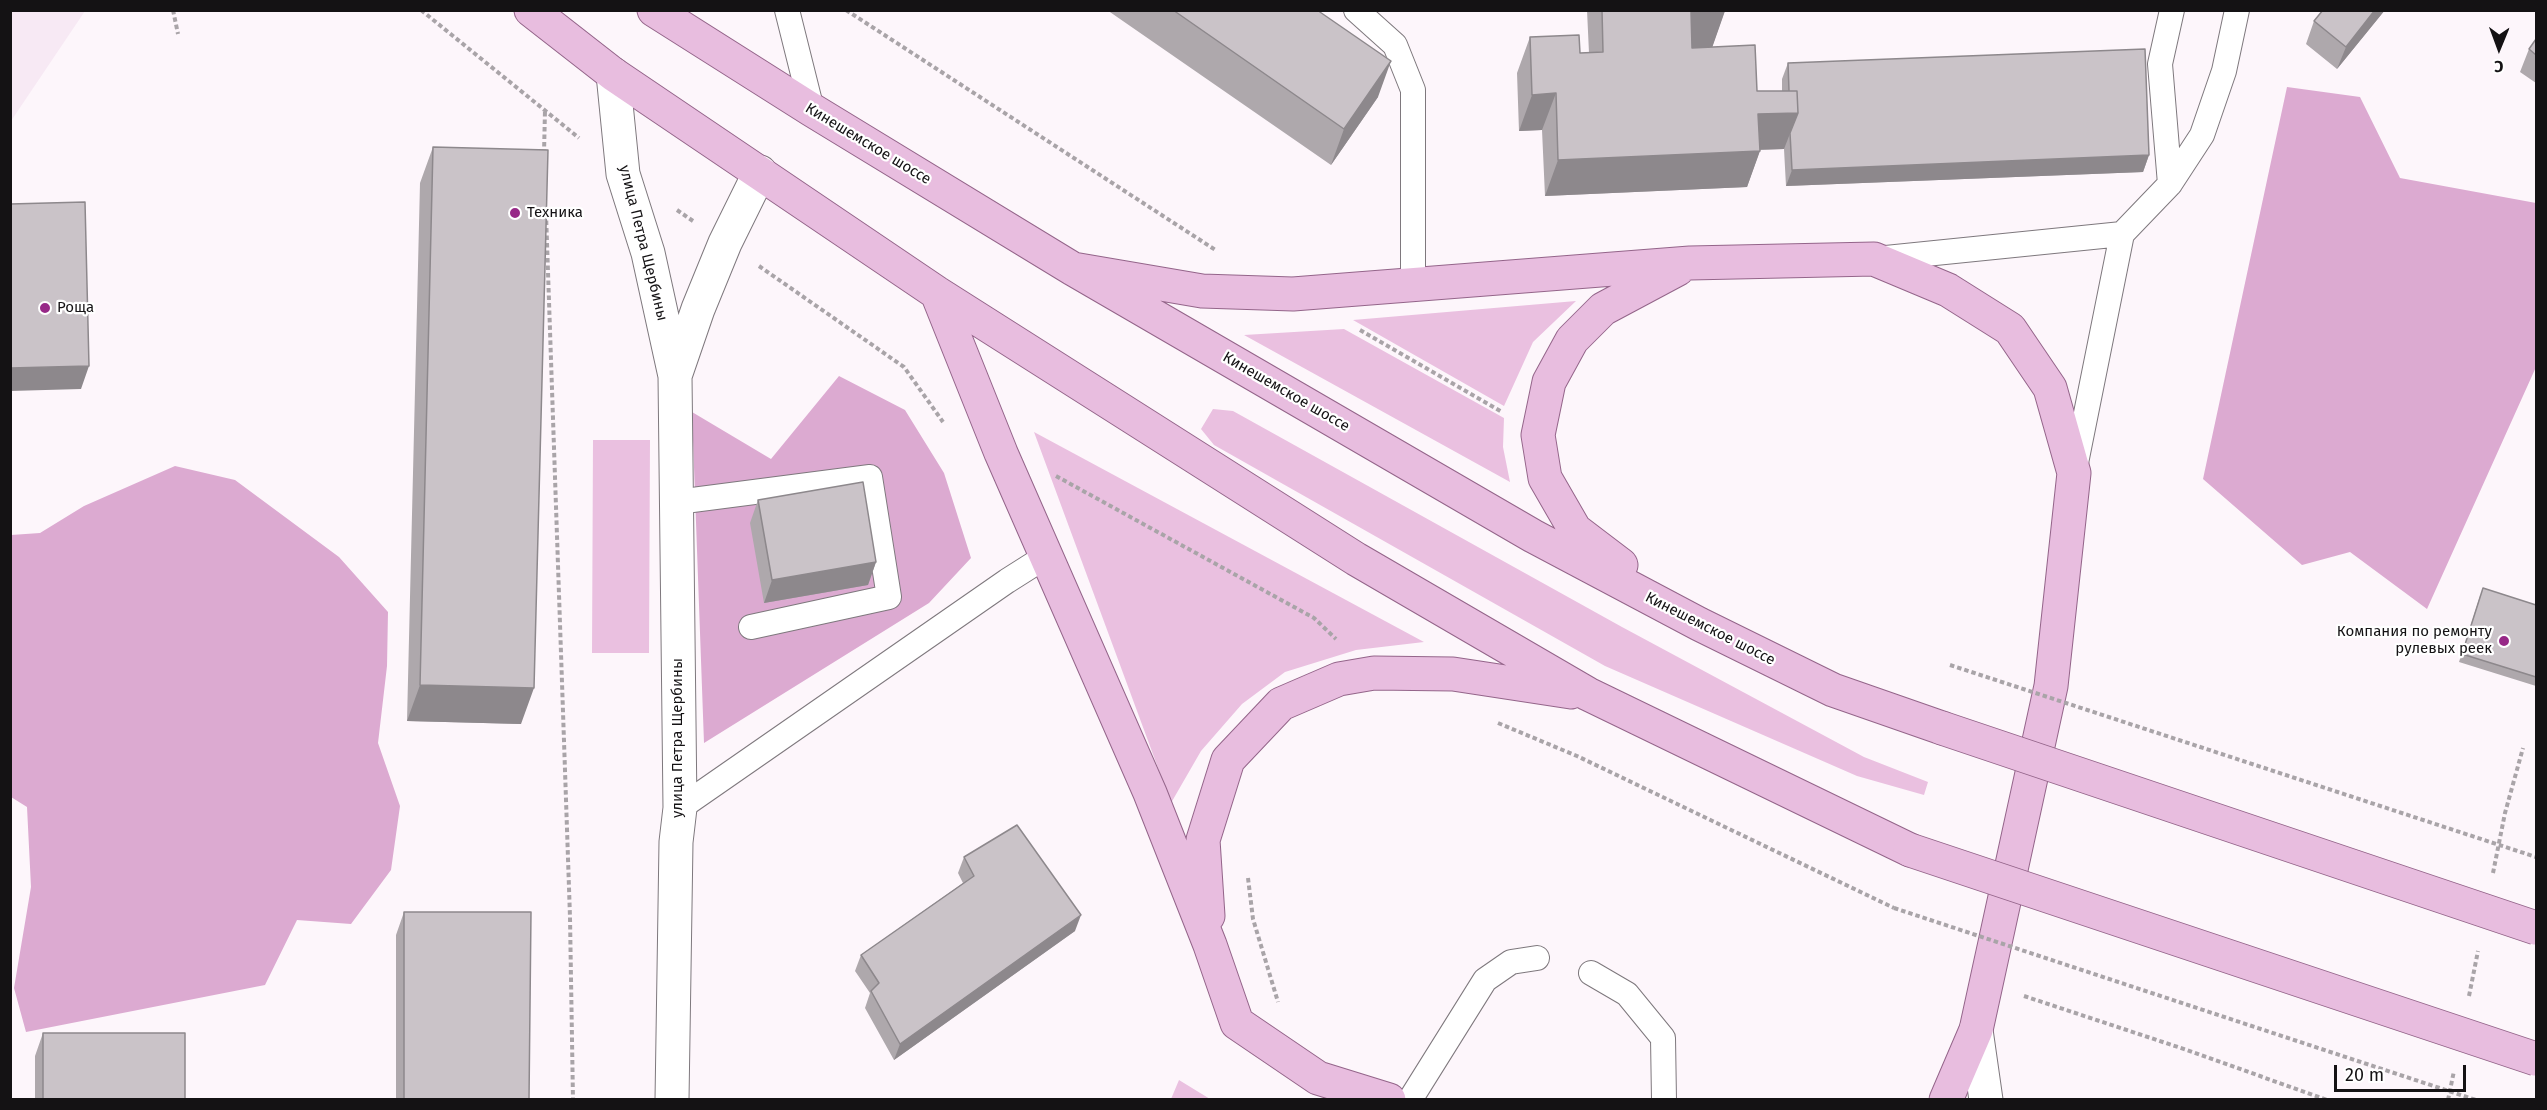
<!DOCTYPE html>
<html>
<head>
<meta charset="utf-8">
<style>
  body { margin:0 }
  #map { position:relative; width:2547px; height:1110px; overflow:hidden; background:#fdf6fb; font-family:"Fira Sans",sans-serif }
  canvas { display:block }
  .frame { position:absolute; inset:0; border:12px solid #141214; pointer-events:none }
  .north { position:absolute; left:2469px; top:18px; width:60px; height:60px; -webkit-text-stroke:4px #fff; paint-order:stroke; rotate:181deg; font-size:16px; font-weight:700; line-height:24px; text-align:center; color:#141214 }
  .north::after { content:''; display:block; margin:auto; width:21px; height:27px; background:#141214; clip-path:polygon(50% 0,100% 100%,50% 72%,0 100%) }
  .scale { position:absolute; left:2334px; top:1065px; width:132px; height:27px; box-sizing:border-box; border:3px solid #141214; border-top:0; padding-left:8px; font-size:18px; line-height:21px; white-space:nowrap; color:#141214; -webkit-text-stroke:4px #fff; paint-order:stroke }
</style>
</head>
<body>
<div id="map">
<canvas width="2547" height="1110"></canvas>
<div class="frame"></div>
<div class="north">С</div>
<div class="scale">20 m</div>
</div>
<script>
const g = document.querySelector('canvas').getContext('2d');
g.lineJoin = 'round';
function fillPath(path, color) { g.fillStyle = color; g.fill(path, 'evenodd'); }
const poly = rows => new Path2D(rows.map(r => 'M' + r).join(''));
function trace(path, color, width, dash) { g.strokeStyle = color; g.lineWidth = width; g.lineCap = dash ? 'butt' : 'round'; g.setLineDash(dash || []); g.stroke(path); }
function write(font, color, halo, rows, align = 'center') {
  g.font = font + ' "Fira Sans",sans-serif'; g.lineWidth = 4.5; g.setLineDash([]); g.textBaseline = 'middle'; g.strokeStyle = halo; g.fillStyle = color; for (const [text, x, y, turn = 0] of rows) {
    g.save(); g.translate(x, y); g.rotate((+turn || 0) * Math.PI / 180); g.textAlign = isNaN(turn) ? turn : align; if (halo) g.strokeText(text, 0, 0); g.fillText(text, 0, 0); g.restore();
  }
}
const built = poly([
  [11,10,85,11,11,121,10,11]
]);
const green = poly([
  [1576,301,1533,342,1504,406,1353,320],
  [1344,329,1504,418,1503,447,1510,482,1244,335],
  [1213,409,1233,411,1622,627,1864,757,1928,782,1924,795,1857,776,1605,666,1214,445,1201,429],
  [1034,432,1424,642,1356,650,1285,672,1242,704,1201,751,1171,803],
  [593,440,650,440,649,653,592,653],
  [1179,1080,1210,1099,1171,1099]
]);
const forest = poly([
  [2287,87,2360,97,2400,178,2536,203,2536,367,2427,609,2350,552,2302,565,2203,479],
  [839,376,905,410,944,473,971,558,929,603,704,743,692,412,771,459],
  [175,466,235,480,339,557,388,612,387,666,378,743,400,806,391,870,351,924,297,920,265,985,26,1032,14,988,31,887,27,807,11,797,11,535,40,533,84,506]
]);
const path = poly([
  [173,10,178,34],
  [421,10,579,138],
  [846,10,1217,251],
  [544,154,545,110],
  [677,210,693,221],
  [546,213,570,917,573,1100],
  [759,266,904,367,943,422],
  [1360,330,1502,412],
  [1056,476,1314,618,1336,639],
  [1498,723,1577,756,1894,908],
  [2493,873,2505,813,2523,748],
  [1248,878,1253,919,1278,1002],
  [2024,996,2187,1050,2327,1100],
  [2469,996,2478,951],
  [2448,1100,2454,1071]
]);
const lane = poly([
  [787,10,812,110],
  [1356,10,1395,45,1413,90,1413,285],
  [2170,184,2202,135,2224,71,2237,10],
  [1876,259,2122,234],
  [2075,468,2122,234,2170,184,2160,64,2172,10],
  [677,502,870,477,889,597,751,627],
  [680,808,1007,581,1048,555],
  [1591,973,1627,994,1663,1038,1664,1100],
  [1410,1100,1485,980,1511,962,1537,958]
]);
const street = poly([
  [613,74,623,174,648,253,675,376,680,808,676,842,672,1100],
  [675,376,698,309,725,243,760,172],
  [1976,1030,1986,1100]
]);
const primary = poly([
  [531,10,613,74,937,293,1356,559,1588,694,1910,850],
  [654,10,812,110,1073,269,1533,536,1699,624,1833,690,1942,728],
  [1073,269,1202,291,1293,294,1690,263,1874,259,1948,290,2010,329,2050,388,2074,473,2051,686,1976,1030,1946,1100],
  [937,293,1001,453,1150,793,1210,945,1237,1023,1318,1078,1389,1100],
  [1621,565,1575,530,1545,478,1538,435,1549,382,1572,340,1603,309,1678,269],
  [1208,916,1203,840,1228,760,1281,704,1339,679,1374,673,1453,674,1571,692]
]);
const pathBridge = poly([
  [1950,665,2536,857],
  [1894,908,2476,1100]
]);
const primaryBridge = poly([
  [1942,728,2536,928],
  [1910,850,2536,1059]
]);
const wall = poly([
  [1107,10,1317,10,1378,97,1331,165],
  [1587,10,1725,10,1712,47,1757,91,1782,91,1782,79,1788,63,2149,155,2143,172,1786,186,1784,149,1760,150,1747,187,1545,196,1542,130,1519,131,1517,73,1530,37,1580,53,1589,53],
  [2323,10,2385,10,2337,69,2306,44,2314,21],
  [2536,39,2536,83,2520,72,2529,49],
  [433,147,521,724,407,721,420,183],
  [758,500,876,562,868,585,764,603,750,523],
  [2480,596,2536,605,2536,686,2459,662],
  [964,857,1075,931,894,1060,865,1008,870,993,855,971,861,955,963,883,958,873],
  [404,912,529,1100,396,1100,396,935],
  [43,1033,185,1100,35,1100,35,1056]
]);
const shadedWall = poly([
  [2375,10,2385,10,2337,69,2346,47],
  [1725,11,1712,48,1678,48,1691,12],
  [1391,61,1378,97,1331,165,1344,129],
  [1556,93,1542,130,1519,131,1532,95],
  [1798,113,1784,149,1745,150,1758,114],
  [1760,151,1747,187,1545,196,1558,160],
  [2149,155,2143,172,1786,186,1792,170],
  [89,366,81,389,10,391,10,368],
  [876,562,868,585,764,603,772,580],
  [420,685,534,688,521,724,407,721],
  [1081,915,1075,931,894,1060,900,1044]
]);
const building = poly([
  [1173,10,1317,10,1391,61,1344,129,1173,10],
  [1602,10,1725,10,1725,11,1691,12,1692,48,1755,45,1757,91,1797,91,1798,113,1758,114,1760,151,1558,160,1556,93,1532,95,1530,37,1579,35,1580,53,1603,52,1602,10],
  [2323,10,2375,10,2346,47,2314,21,2323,10],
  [2536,39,2536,55,2529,49,2536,39],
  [2145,49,2149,155,1792,170,1790,133,1798,113,1797,91,1789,91,1788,63,2145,49],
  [433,147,548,150,534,688,420,685,433,147],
  [85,202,89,366,10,368,10,204,85,202],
  [863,482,876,562,772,580,758,500,863,482],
  [2483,588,2536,605,2536,677,2462,654,2483,588],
  [1017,825,1081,915,900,1044,871,991,879,983,861,955,974,876,964,857,1017,825],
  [404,912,531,912,529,1100,404,1100,404,912],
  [43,1033,185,1033,185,1100,43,1100,43,1033]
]);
const markers = [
  [515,213,6,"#972887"],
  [45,308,6,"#972887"],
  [2504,641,6,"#972887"]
];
const streetNames = [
  ["Кинешемское шоссе",868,144,31],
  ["улица Петра Щербины",643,243,76],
  ["Кинешемское шоссе",1286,392,30],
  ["Кинешемское шоссе",1710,629,27],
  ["улица Петра Щербины",678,738,-90]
];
const poiNames = [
  ["Техника",527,213],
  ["Роща",57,308],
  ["Компания по ремонту",2492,632,"right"],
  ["рулевых реек",2492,649,"right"]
];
fillPath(built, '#f7e9f4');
fillPath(green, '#eac0e0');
fillPath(forest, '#dcaad1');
trace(lane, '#7e787d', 26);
trace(street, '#7e787d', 35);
trace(primary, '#94658a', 35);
trace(path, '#a9a4a8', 4, [4.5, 3]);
trace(lane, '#fff', 24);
trace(street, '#fff', 33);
trace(primary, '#e8bddf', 33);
trace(primaryBridge, '#94658a', 35, []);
trace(pathBridge, '#a9a4a8', 4, [4.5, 3]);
trace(primaryBridge, '#e8bddf', 33);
fillPath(wall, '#aea8ac');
fillPath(shadedWall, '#8d888c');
fillPath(building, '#cac3c8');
trace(building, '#8d888c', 1.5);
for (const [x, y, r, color] of markers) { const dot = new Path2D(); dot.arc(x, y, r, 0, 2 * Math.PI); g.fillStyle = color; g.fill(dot); trace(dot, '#fff', 2); }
write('15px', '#141214', '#fff', streetNames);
write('15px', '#141214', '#fff', poiNames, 'left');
</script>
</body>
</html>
